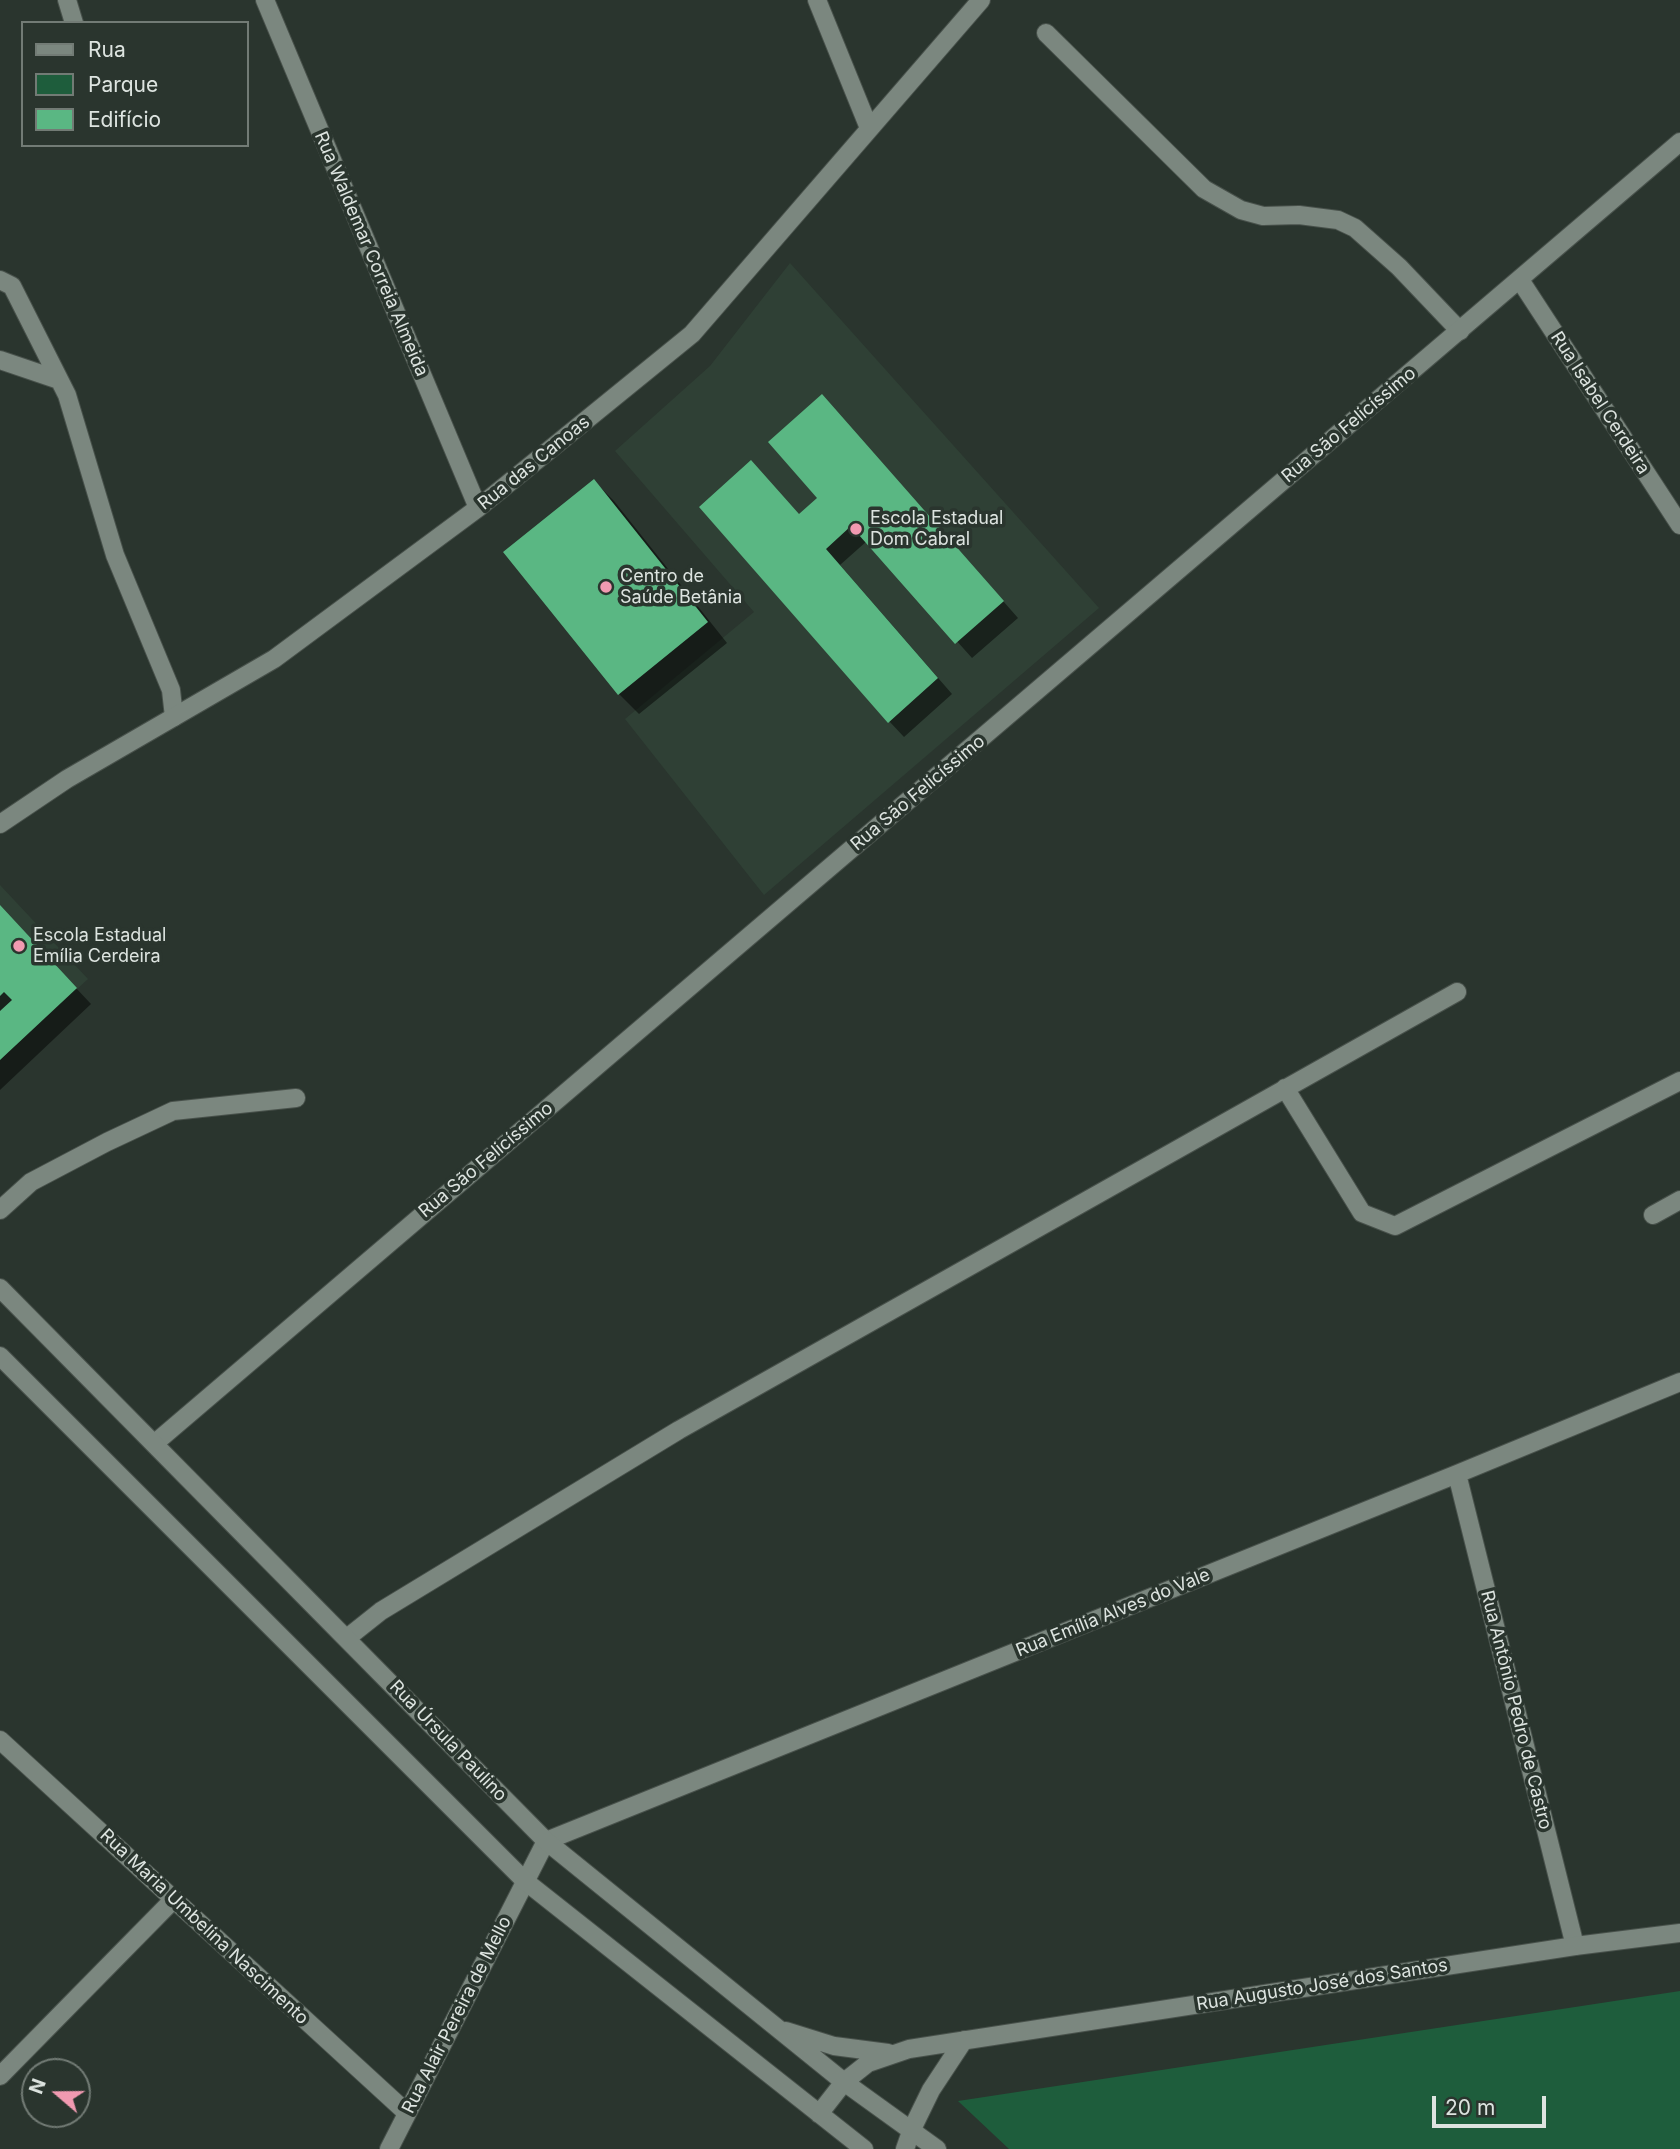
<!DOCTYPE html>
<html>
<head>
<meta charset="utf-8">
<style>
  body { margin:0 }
  #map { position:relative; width:1680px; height:2149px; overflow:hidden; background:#2a352e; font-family:Inter,sans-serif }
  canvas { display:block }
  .legend { position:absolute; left:21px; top:21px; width:228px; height:126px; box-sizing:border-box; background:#2a352e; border:2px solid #727b75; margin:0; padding:9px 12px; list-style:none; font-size:21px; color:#dde4e0 }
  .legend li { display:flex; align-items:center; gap:14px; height:35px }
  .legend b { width:35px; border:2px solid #727b75 }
  .north { position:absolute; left:21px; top:2058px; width:70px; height:70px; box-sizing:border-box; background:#2a352e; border:2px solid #727b75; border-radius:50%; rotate:290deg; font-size:19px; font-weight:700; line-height:28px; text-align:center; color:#dde4e0 }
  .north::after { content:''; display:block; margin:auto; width:24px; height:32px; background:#f19ab1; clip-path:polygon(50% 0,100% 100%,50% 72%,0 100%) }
  .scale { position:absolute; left:1432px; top:2096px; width:114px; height:32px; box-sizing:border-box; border:4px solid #dde4e0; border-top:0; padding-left:9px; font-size:21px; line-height:24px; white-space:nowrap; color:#dde4e0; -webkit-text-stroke:5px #2a352e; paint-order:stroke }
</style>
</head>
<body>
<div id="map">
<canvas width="1680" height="2149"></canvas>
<ul class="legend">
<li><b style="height:9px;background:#7b877f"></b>Rua</li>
<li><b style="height:19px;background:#1e5d3c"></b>Parque</li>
<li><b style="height:19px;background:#5ab783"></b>Edifício</li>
</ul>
<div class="north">N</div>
<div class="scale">20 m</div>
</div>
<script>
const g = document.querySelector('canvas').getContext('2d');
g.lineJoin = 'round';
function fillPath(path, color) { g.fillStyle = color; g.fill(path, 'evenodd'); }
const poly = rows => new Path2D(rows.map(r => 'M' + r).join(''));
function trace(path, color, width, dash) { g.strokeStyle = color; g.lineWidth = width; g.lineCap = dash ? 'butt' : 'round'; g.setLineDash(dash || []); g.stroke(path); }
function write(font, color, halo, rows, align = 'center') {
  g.font = font + ' Inter,sans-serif'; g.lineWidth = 7; g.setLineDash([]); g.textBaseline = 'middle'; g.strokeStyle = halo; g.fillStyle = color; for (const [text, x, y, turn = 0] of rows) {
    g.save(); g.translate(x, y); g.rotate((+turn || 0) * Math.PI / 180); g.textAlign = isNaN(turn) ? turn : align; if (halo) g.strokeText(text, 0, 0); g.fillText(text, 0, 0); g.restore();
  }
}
const built = poly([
  [790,263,1099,608,764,895,625,719,754,612,615,451,710,366],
  [0,885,88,979,0,1060]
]);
const green = poly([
  [1680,1991,1680,2149,1009,2149,958,2101]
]);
const shadow = poly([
  [837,412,1018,618,972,658,867,541,840,565,952,694,904,737,889,721,800,516,820,498],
  [594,481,614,501,727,643,639,714,619,694],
  [0,907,91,1004,0,1090]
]);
const building = poly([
  [822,394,1004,601,955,644,851,526,826,549,938,678,888,723,699,507,751,460,799,514,817,498,768,442],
  [594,479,708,622,618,695,503,552],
  [0,905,77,988,0,1060,0,1011,12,1000,4,992,0,996]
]);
const lane = poly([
  [67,0,74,23],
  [1046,33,1204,189,1241,210,1263,216,1299,215,1338,220,1355,228,1399,267,1460,331],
  [0,280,12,286,67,395,115,555,171,690,174,717],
  [0,360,59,380],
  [1285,1088,1362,1213,1395,1226,1680,1081],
  [0,1210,31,1182,107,1142,173,1111,296,1098],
  [1653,1215,1680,1200],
  [347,1638,381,1611,679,1430,1457,992]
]);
const street = poly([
  [265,0,478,508],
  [817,0,869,128],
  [1520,280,1680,525],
  [0,824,67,779,274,659,478,508,692,334,981,0],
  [155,1443,1680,142],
  [1457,1474,1575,1946],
  [0,1740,407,2113],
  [0,2076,174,1899],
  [389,2149,546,1841,1457,1474,1680,1382]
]);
const secondary = poly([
  [0,1288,546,1841,844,2082,937,2149],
  [0,1356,525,1881,864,2149],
  [786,2031,834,2046,888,2053],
  [819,2114,844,2082,868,2063,909,2049,1575,1946,1680,1933],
  [905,2149,912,2129,931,2090,964,2040]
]);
const markers = [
  [856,529,7,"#f19ab1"],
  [606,587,7,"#f19ab1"],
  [19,946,7,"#f19ab1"]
];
const streetNames = [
  ["Rua Waldemar Correia Almeida",371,254,67],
  ["Rua Isabel Cerdeira",1600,403,57],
  ["Rua São Felicíssimo",1349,425,-40],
  ["Rua das Canoas",534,463,-39],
  ["Rua São Felicíssimo",918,793,-40],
  ["Rua São Felicíssimo",486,1160,-40],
  ["Rua Emília Alves do Vale",1113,1613,-22],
  ["Rua Antônio Pedro de Castro",1516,1710,76],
  ["Rua Úrsula Paulino",448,1741,46],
  ["Rua Maria Umbelina Nascimento",204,1927,43],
  ["Rua Augusto José dos Santos",1322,1985,-9],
  ["Rua Alair Pereira de Mello",457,2015,-63]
];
const poiNames = [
  ["Escola Estadual",870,519],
  ["Dom Cabral",870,540],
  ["Centro de",620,577],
  ["Saúde Betânia",620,598],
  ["Escola Estadual",33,936],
  ["Emília Cerdeira",33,957]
];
fillPath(built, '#2f4035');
fillPath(green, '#1e5d3c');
fillPath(shadow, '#0007');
fillPath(building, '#5ab783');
trace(lane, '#48514b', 20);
trace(street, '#48514b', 20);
trace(secondary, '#48514b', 20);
trace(lane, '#7b877f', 18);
trace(street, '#7b877f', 18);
trace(secondary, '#7b877f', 18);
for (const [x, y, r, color] of markers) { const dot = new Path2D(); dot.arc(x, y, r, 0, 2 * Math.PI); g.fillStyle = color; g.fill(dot); trace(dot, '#2a352e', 2.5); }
write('18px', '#dde4e0', '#2a352e', streetNames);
write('18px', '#dde4e0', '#2a352e', poiNames, 'left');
</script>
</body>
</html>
